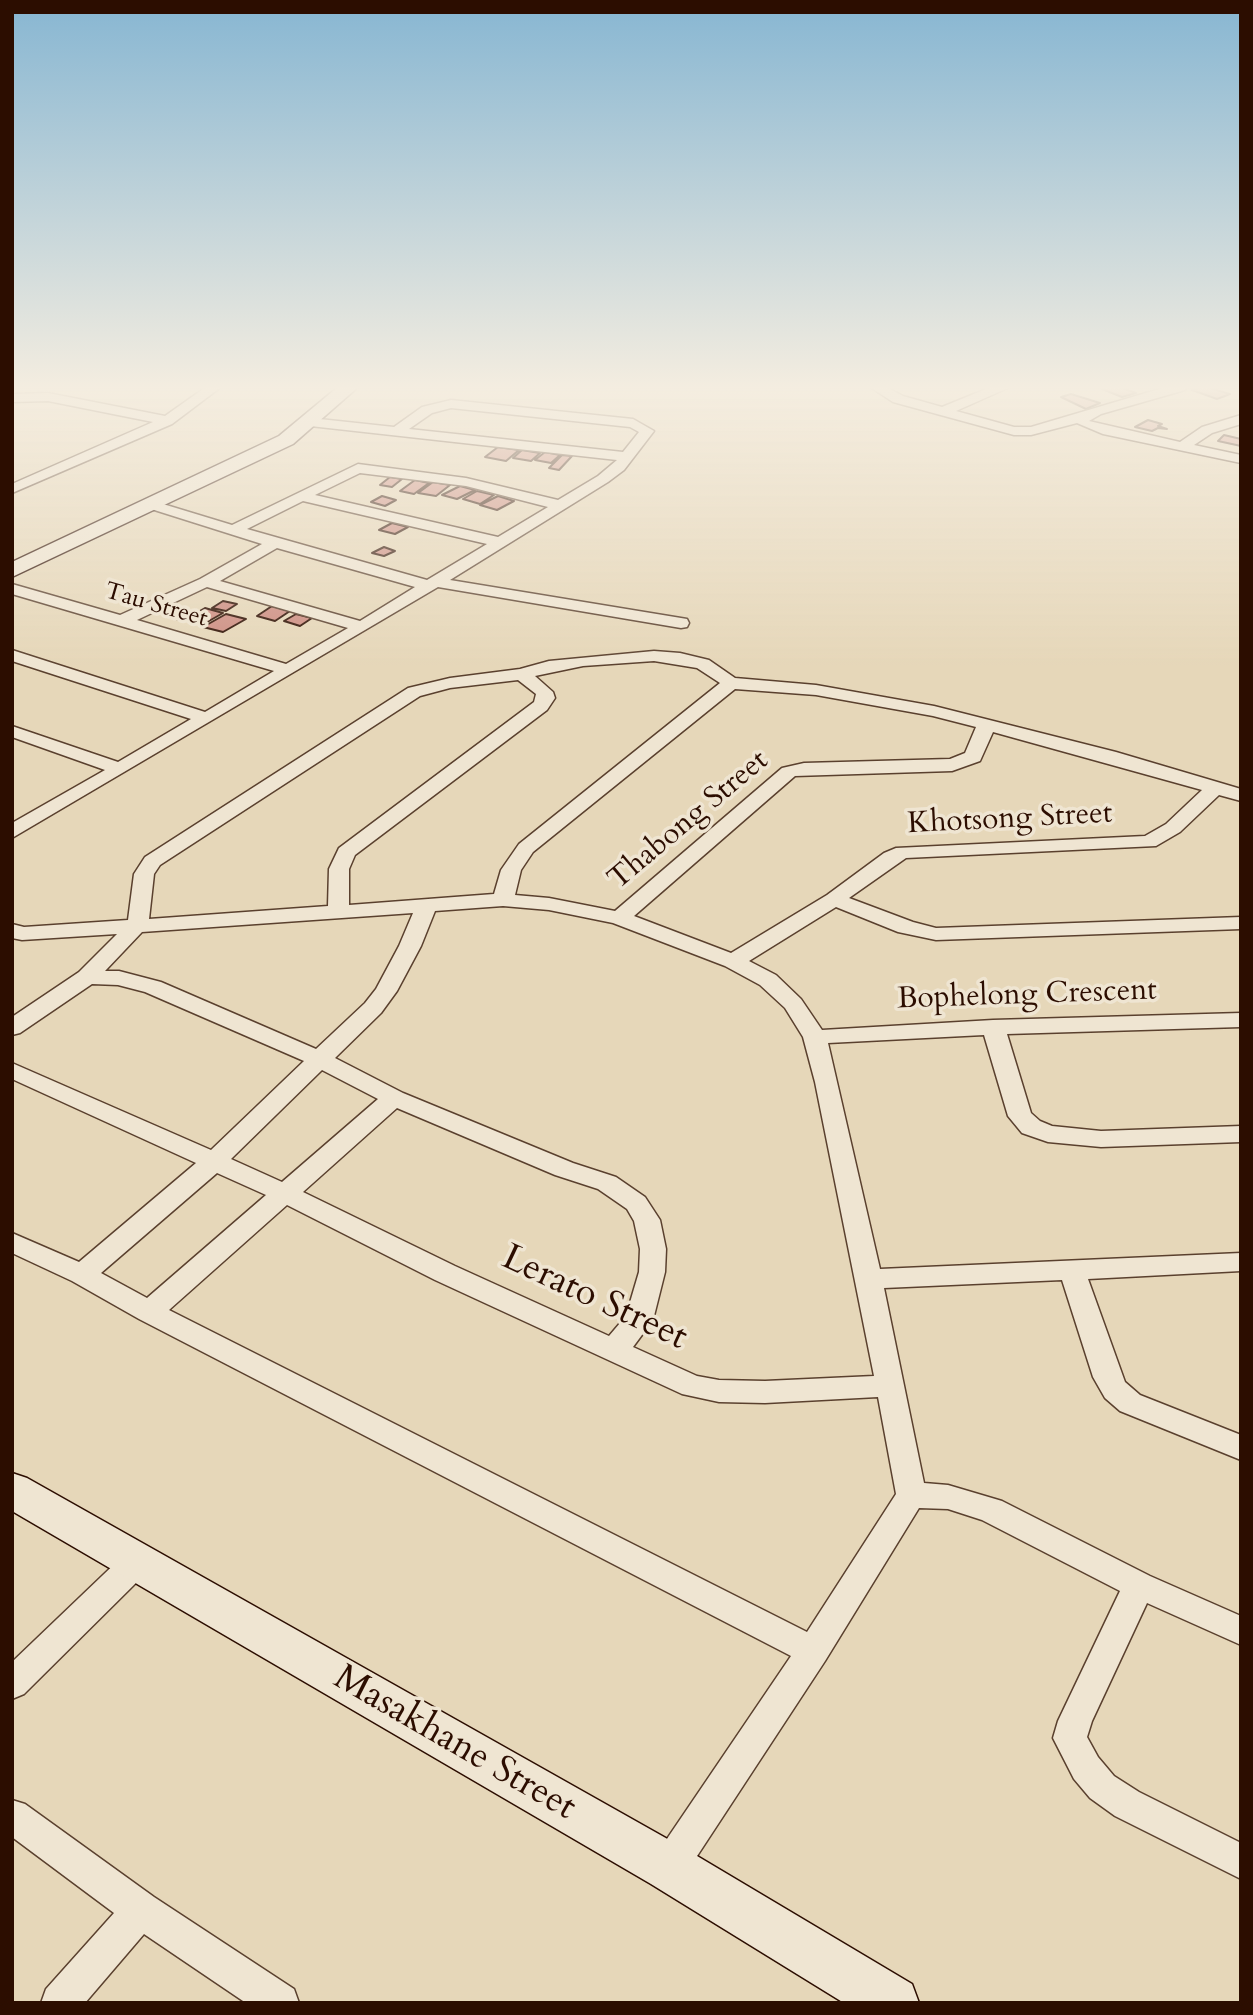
<!DOCTYPE html>
<html>
<head>
<meta charset="utf-8">
<style>
  body { margin:0 }
  #map { position:relative; width:1253px; height:2015px; overflow:hidden; background:#e6d7b9; font-family:Cardo,serif }
  canvas { display:block }
  .frame { position:absolute; inset:0; border:14px solid #2c0d00; pointer-events:none }
</style>
</head>
<body>
<div id="map">
<canvas width="1253" height="2015"></canvas>
<div class="frame"></div>
</div>
<script>
const g = document.querySelector('canvas').getContext('2d');
g.lineJoin = 'round';
function fillPath(path, color) { g.fillStyle = color; g.fill(path, 'evenodd'); }
const poly = rows => new Path2D(rows.map(r => 'M' + r).join(''));
function trace(path, color, width, dash) { g.strokeStyle = color; g.lineWidth = width; g.lineCap = dash ? 'butt' : 'round'; g.setLineDash(dash || []); g.stroke(path); }
function write(font, color, halo, rows, align = 'center') {
  g.font = font + ' Cardo,serif'; g.lineWidth = 7; g.setLineDash([]); g.textBaseline = 'middle'; g.strokeStyle = halo; g.fillStyle = color; for (const [text, x, y, turn = 0] of rows) {
    g.save(); g.translate(x, y); g.rotate((+turn || 0) * Math.PI / 180); g.textAlign = isNaN(turn) ? turn : align; if (halo) g.strokeText(text, 0, 0); g.fillText(text, 0, 0); g.restore();
  }
}
const building = poly([
  [1097,387,1120,387,1136,393,1122,397,1097,387],
  [1202,387,1207,387,1230,394,1217,399,1192,390,1202,387],
  [1071,394,1100,403,1086,409,1061,397,1071,394],
  [1148,420,1162,424,1158,426,1167,429,1158,428,1152,431,1135,427,1148,420],
  [1224,435,1241,439,1241,446,1218,441,1224,435],
  [498,447,519,450,506,461,485,457,498,447],
  [522,450,540,453,531,461,513,458,522,450],
  [545,452,560,455,551,463,535,460,545,452],
  [562,455,572,456,559,470,549,468,562,455],
  [390,477,402,479,392,487,380,485,390,477],
  [415,480,429,483,414,494,400,491,415,480],
  [433,482,450,485,436,496,418,493,433,482],
  [460,486,475,490,457,499,442,495,460,486],
  [477,491,494,495,480,504,463,499,477,491],
  [382,496,396,500,385,506,371,502,382,496],
  [498,496,514,501,497,510,480,505,498,496],
  [392,523,408,527,395,534,379,530,392,523],
  [384,547,395,551,384,556,372,553,384,547],
  [223,601,237,604,226,611,212,608,223,601],
  [272,606,290,611,275,621,257,616,272,606],
  [205,608,223,613,202,625,184,620,205,608],
  [178,609,192,613,180,620,165,616,178,609],
  [226,614,246,619,223,632,203,627,226,614],
  [296,614,312,618,300,626,284,621,296,614]
]);
const street = poly([
  [206,387,221,387,172,424,12,493,12,484,153,422,48,401,12,402,12,394,48,393,165,416,206,387],
  [870,387,886,387,903,396,942,407,991,387,1010,387,956,411,1014,427,1031,427,1166,387,1186,387,1185,390,1101,414,1089,421,1180,442,1202,427,1241,415,1241,424,1212,433,1194,445,1241,455,1241,463,1103,434,1077,423,1031,435,1014,435,893,402,870,387],
  [451,400,633,419,654,431,624,470,608,482,450,580,681,618,687,619,689,623,687,627,681,628,438,587,12,838,12,823,105,770,12,737,12,726,118,762,191,719,12,661,12,650,205,712,274,671,12,594,12,584,120,615,200,579,262,544,148,508,146,505,148,502,153,501,232,525,358,464,466,478,558,500,598,476,617,460,310,426,303,422,310,418,394,427,422,407,451,400],
  [451,408,630,427,639,432,623,452,409,429,432,413,451,408],
  [360,473,466,486,548,507,498,537,315,495,360,473],
  [303,501,487,544,427,580,247,529,303,501],
  [277,548,415,587,360,621,220,581,277,548],
  [207,587,348,628,286,664,137,620,207,587],
  [654,651,680,653,709,660,735,678,816,685,934,706,1116,752,1241,789,1241,801,1219,795,1180,832,1156,846,906,858,849,898,913,922,936,928,1241,917,1241,929,936,940,898,932,836,907,749,961,776,975,801,999,822,1030,993,1020,1241,1013,1241,1027,1007,1034,1031,1113,1040,1121,1052,1126,1101,1131,1241,1126,1241,1142,1101,1147,1048,1142,1022,1133,1008,1116,984,1035,828,1043,880,1269,1241,1253,1241,1271,1088,1279,1125,1382,1140,1395,1241,1435,1241,1460,1120,1411,1105,1398,1093,1377,1062,1280,884,1288,924,1483,948,1485,1002,1501,1150,1576,1241,1616,1241,1645,1147,1603,1092,1721,1087,1737,1098,1757,1114,1776,1139,1792,1241,1843,1241,1879,1115,1816,1090,1798,1074,1779,1053,1738,1058,1721,1120,1591,982,1520,948,1509,919,1508,825,1661,682,1879,669,1884,656,1879,651,1867,656,1855,791,1656,139,1319,72,1281,12,1253,12,1233,79,1262,196,1163,12,1079,12,1063,211,1150,304,1061,145,992,118,985,92,984,20,1033,12,1035,12,1017,79,972,117,934,22,940,12,938,12,924,24,927,128,920,134,874,145,857,408,688,450,678,520,669,549,661,654,651],
  [654,661,697,668,720,683,519,844,501,870,494,894,349,905,349,869,355,855,547,710,555,698,553,692,535,676,583,666,654,661],
  [518,680,536,694,534,702,339,848,329,869,328,906,149,919,154,874,160,865,420,696,450,688,518,680],
  [735,689,816,695,933,716,976,727,965,753,950,759,804,763,782,768,615,911,549,898,515,895,521,870,533,852,735,689],
  [993,732,1202,790,1166,824,1145,836,896,848,884,853,827,895,731,953,634,916,795,776,952,771,980,761,993,732],
  [503,906,549,910,613,923,725,966,760,985,785,1008,803,1037,815,1082,874,1376,765,1381,719,1380,697,1376,633,1347,653,1320,665,1272,666,1249,660,1220,645,1197,616,1177,573,1163,403,1093,335,1058,381,1013,397,991,421,946,435,911,503,906],
  [413,913,399,946,376,989,365,1003,316,1049,161,982,119,971,105,971,142,932,413,913],
  [322,1070,378,1099,282,1182,231,1159,322,1070],
  [397,1108,555,1175,598,1189,627,1209,634,1221,640,1249,639,1272,626,1316,609,1336,455,1266,303,1192,397,1108],
  [217,1173,266,1195,147,1298,101,1273,217,1173],
  [287,1205,435,1280,682,1394,719,1402,765,1403,878,1397,896,1494,807,1632,169,1310,287,1205],
  [136,1550,147,1554,152,1563,147,1572,24,1694,12,1699,12,1662,125,1554,136,1550],
  [12,1800,25,1804,154,1897,294,1989,299,2003,246,2003,144,1934,85,2003,41,2003,46,1989,114,1913,12,1837,12,1800]
]);
const secondary = poly([
  [338,387,358,387,293,444,12,577,12,562,279,436,338,387],
  [12,1473,27,1478,687,1850,912,1984,919,2003,844,2003,651,1884,12,1511,12,1473]
]);
const farStreetnames = [
  ["Tau Street",156,606,16]
];
const streetNames = [
  ["Khotsong Street",1010,820,-3],
  ["Thabong Street",689,821,-40],
  ["Bophelong Crescent",1027,996,-2]
];
const nearStreetnames = [
  ["Lerato Street",594,1299,25],
  ["Masakhane Street",454,1744,30]
];
fillPath(building, '#cc8b80');
trace(building, '#2c0d00', 2);
trace(street, '#5a402e', 3);
trace(secondary, '#2c0d00', 3);
fillPath(street, '#efe5d2');
fillPath(secondary, '#efe5d2');
const sky = g.createLinearGradient(0, 0, 0, 669);
sky.addColorStop(0, '#87b6d2');
sky.addColorStop(0.58, '#f4ede0');
sky.addColorStop(1, '#f4ede000');
g.fillStyle = sky;
g.fillRect(0, 0, 1253, 669);
write('24px', '#2c0d00', '#efe5d2', farStreetnames);
write('30px', '#2c0d00', '#efe5d2', streetNames);
write('37px', '#2c0d00', '#efe5d2', nearStreetnames);
</script>
</body>
</html>
